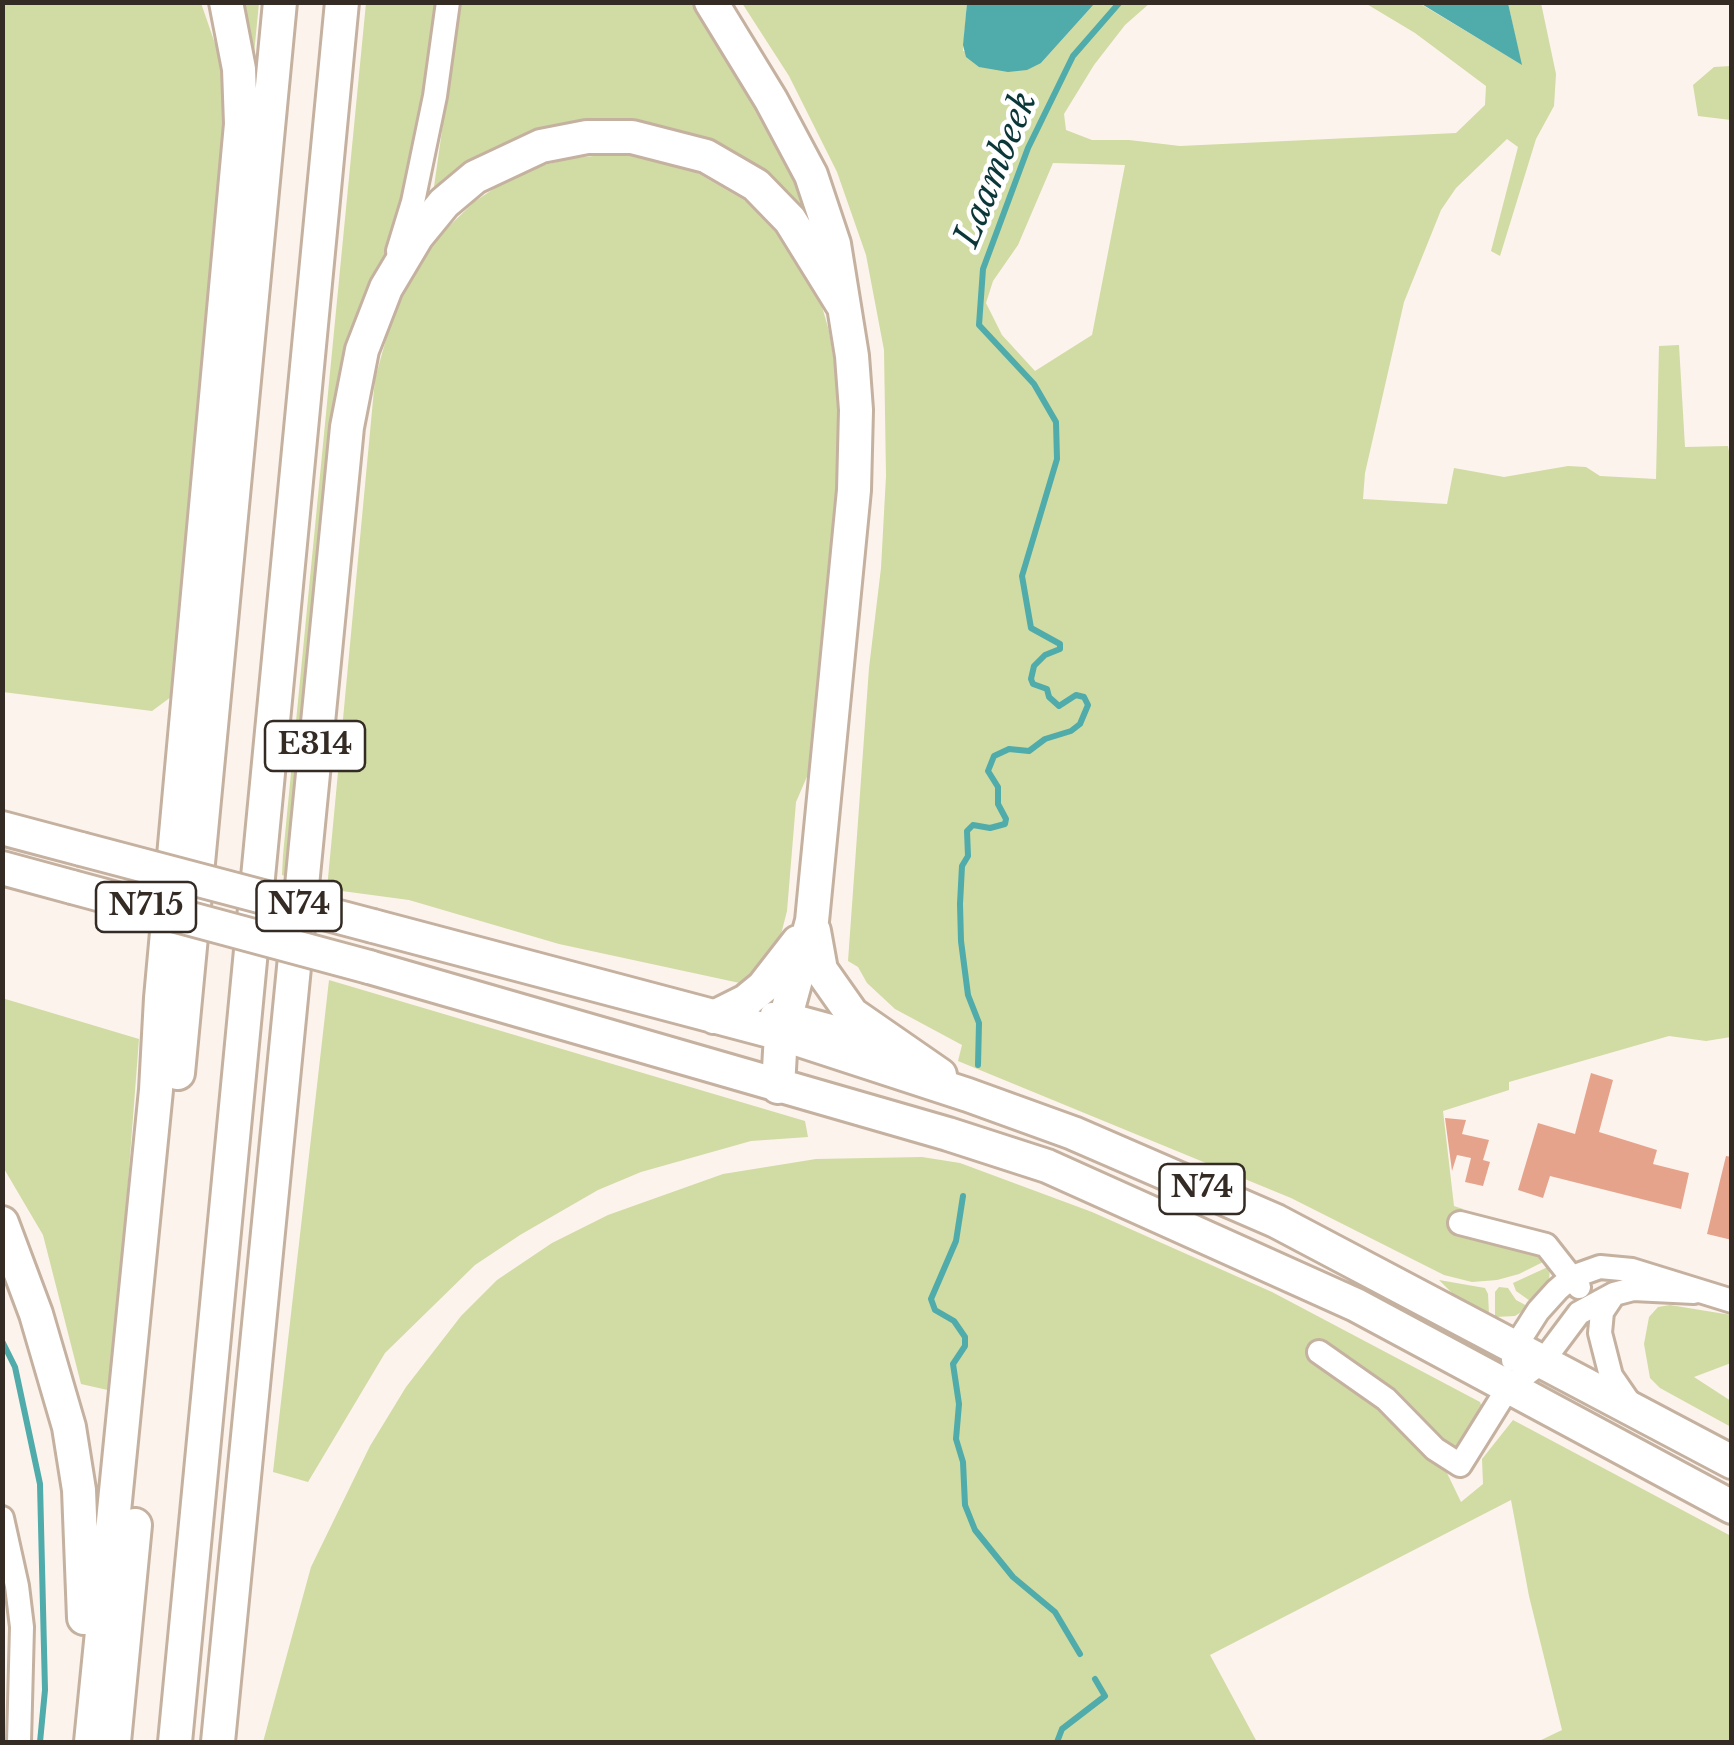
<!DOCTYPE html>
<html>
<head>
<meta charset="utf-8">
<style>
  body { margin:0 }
  #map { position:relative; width:1734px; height:1745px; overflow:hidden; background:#fcf3ec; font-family:"Libre Baskerville",serif }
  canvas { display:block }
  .frame { position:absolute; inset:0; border:5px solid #332b24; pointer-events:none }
</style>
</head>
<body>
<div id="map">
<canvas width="1734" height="1745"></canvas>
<div class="frame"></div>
</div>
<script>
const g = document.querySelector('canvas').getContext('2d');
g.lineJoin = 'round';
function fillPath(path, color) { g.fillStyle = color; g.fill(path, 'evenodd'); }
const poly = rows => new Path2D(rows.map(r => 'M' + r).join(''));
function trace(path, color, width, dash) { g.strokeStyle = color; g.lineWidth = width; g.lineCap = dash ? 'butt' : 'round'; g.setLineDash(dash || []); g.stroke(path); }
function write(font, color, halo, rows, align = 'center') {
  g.font = font + ' "Libre Baskerville",serif'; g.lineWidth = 9; g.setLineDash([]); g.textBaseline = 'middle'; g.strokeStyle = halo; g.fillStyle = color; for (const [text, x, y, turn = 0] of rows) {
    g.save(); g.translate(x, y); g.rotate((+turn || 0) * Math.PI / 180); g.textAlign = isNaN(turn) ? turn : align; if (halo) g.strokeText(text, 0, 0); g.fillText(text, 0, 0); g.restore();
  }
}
const green = poly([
  [3,3,201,3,221,61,227,95,227,142,175,694,152,711,3,692],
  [237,3,259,3,252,74],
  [366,3,435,3,414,170,397,228,369,298,294,879,282,875,283,855],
  [460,3,702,3,765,108,824,244,782,191,618,126,433,194],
  [742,3,967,3,963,51,1041,63,1095,3,1150,3,1125,25,1094,65,1064,114,1066,130,1092,140,1129,140,1180,146,1456,133,1485,105,1486,86,1415,33,1365,3,1419,3,1521,64,1508,3,1541,3,1556,74,1554,106,1536,139,1500,256,1491,251,1518,147,1507,139,1456,188,1441,210,1404,302,1365,473,1363,499,1447,504,1454,468,1504,477,1568,466,1586,467,1600,476,1656,479,1659,346,1679,345,1685,447,1728,446,1732,468,1731,1037,1706,1041,1669,1036,1509,1082,1509,1090,1443,1111,1454,1206,1463,1209,1458,1231,1540,1252,1547,1260,1519,1274,1497,1280,1472,1282,1444,1275,1291,1198,958,1061,962,1045,895,1009,867,983,858,967,848,961,869,668,881,568,886,476,884,350,866,255,837,172,789,76],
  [1053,163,1125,165,1092,335,1035,371,1002,335,986,303,993,281,1018,245],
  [1731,66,1731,120,1698,116,1693,85,1714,67],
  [614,154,652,158,687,167,756,207,779,231,804,266,821,303,829,331,837,380,841,440,809,772,796,802,787,911,778,946,749,985,559,944,409,900,327,889,375,379,391,321,417,266,442,233,474,202,507,180,536,167,573,158],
  [329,980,805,1121,808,1137,751,1141,641,1172,598,1190,520,1235,475,1265,385,1353,308,1482,273,1472],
  [2,998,139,1039,112,1391,81,1384,43,1235,3,1167],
  [922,1157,960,1163,1092,1212,1272,1292,1480,1402,1484,1413,1466,1445,1455,1448,1434,1446,1461,1502,1483,1484,1482,1459,1513,1420,1731,1536,1731,1742,1537,1742,1562,1730,1529,1596,1511,1500,1210,1655,1257,1742,263,1742,311,1567,370,1446,406,1387,461,1316,497,1280,552,1243,608,1215,723,1174,816,1159],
  [1550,1266,1549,1282,1533,1303,1516,1291,1513,1283],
  [1439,1280,1485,1288,1488,1294,1489,1314,1460,1301],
  [1499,1287,1508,1288,1516,1300,1529,1307,1515,1316,1495,1317,1495,1292],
  [1670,1305,1731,1315,1731,1363,1694,1377,1731,1401,1731,1427,1660,1388,1650,1378,1644,1344,1649,1317,1658,1307]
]);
const water = poly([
  [967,3,967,2,1095,3,1041,63,1027,70,1008,72,979,67,966,57,963,45],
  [1420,3,1508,3,1522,65]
]);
const stream = poly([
  [978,1065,979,1023,968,995,961,941,960,904,962,866,968,856,967,831,973,825,990,828,1005,824,1006,819,998,804,998,787,988,771,994,756,1009,749,1029,751,1045,739,1071,731,1080,724,1088,705,1084,697,1076,695,1059,706,1049,697,1047,689,1033,684,1031,679,1034,666,1045,655,1060,649,1060,644,1031,628,1022,576,1057,459,1056,422,1034,384,979,325,983,269,1028,148,1073,56,1120,2],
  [963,1196,956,1241,931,1299,935,1310,954,1321,965,1337,965,1346,953,1364,959,1404,956,1439,963,1462,965,1505,975,1530,1013,1577,1055,1612,1080,1654],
  [2,1341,15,1367,40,1484,45,1690,40,1742],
  [1057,1742,1062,1729,1105,1696,1095,1679]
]);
const building = poly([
  [1591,1073,1613,1080,1599,1132,1657,1150,1653,1164,1689,1173,1681,1209,1550,1176,1543,1198,1518,1190,1538,1123,1575,1134],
  [1445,1118,1466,1120,1462,1134,1489,1140,1483,1160,1490,1162,1483,1186,1465,1182,1471,1158,1457,1155,1452,1171],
  [1726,1156,1732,1157,1732,1240,1707,1234]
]);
const minor = poly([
  [398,251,413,202,435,96,448,2],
  [772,1014,787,1014,872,1037],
  [1460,1223,1546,1245,1579,1287],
  [1614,1294,1602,1312,1600,1333,1611,1376,1633,1408],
  [1319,1352,1386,1399,1435,1449,1460,1465,1508,1388,1543,1361,1579,1313,1614,1294,1633,1289,1694,1292],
  [1513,1360,1515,1347,1538,1311,1557,1290,1572,1277,1600,1267,1632,1270,1732,1301],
  [2,1518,17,1586,22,1627,19,1742]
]);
const highway = poly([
  [711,2,771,100,811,175,834,244,852,356,856,410,854,490,812,921,781,1034,778,1087],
  [2,828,81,849],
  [2,868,72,887],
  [373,926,781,1034,968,1095,1073,1133,1276,1221,1732,1462],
  [814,931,821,970,852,1014,940,1075],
  [369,967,948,1134,1047,1166,1356,1305,1732,1507],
  [714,1017,746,1001,763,987,798,942],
  [178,1073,280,2],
  [2,1223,36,1314,69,1427,79,1490,84,1618],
  [91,1742,156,1090,161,998,241,124,239,69,226,2],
  [114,1742,135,1525],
  [175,1742,342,2],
  [218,1742,347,427,362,350,386,288,417,236,444,203,475,177,541,146,587,137,632,137,706,156,756,185,790,220,842,304]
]);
const highwayBridge = poly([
  [81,849,373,926],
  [72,887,369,967]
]);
const shields = [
  [315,746,100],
  [299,906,85],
  [146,907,100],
  [1202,1189,85]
];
const shieldNames = [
  ["E314",315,746],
  ["N74",299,906],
  ["N715",146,907],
  ["N74",1202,1189]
];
const waterNames = [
  ["Laambeek",997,170,-68]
];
fillPath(green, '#d1dba4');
fillPath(water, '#50abab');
trace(stream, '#50abab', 6);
fillPath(building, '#e6a38c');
trace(minor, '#c5b1a0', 28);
trace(highway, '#c5b1a0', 38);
trace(minor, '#fff', 22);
trace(highway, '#fff', 32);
trace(highwayBridge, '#c5b1a0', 38, []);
trace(highwayBridge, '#fff', 32);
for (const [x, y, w] of shields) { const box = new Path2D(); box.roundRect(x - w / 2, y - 25, w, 50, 8); g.fillStyle = '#fff'; g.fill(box); trace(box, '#332b24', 2.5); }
write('bold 30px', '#332b24', null, shieldNames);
write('italic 35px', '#0b3738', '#fff', waterNames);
</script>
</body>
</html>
